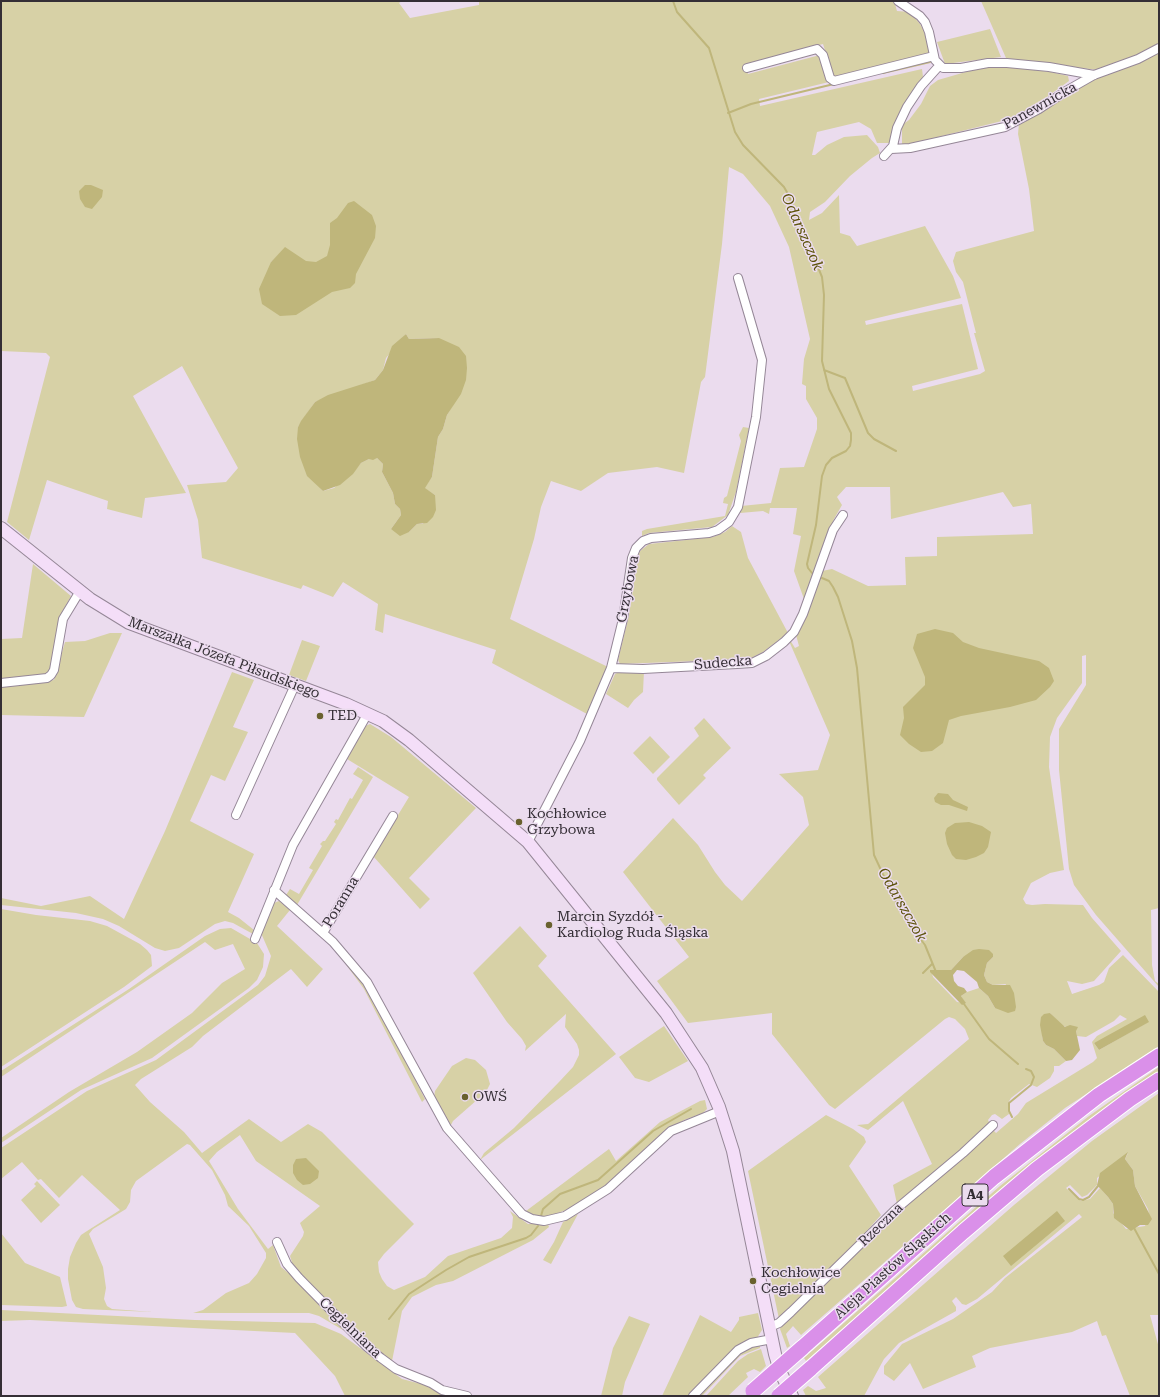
<!DOCTYPE html>
<html>
<head>
<meta charset="utf-8">
<style>
  body { margin:0 }
  #map { position:relative; width:1160px; height:1397px; overflow:hidden; background:#ebdcee; font-family:"Roboto Serif",serif }
  canvas { display:block }
  .frame { position:absolute; inset:0; border:2px solid #342e35; pointer-events:none }
</style>
</head>
<body>
<div id="map">
<canvas width="1160" height="1397"></canvas>
<div class="frame"></div>
</div>
<script>
const g = document.querySelector('canvas').getContext('2d');
g.lineJoin = 'round';
function fillPath(path, color) { g.fillStyle = color; g.fill(path, 'evenodd'); }
const poly = rows => new Path2D(rows.map(r => 'M' + r).join(''));
function trace(path, color, width, dash) { g.strokeStyle = color; g.lineWidth = width; g.lineCap = dash ? 'butt' : 'round'; g.setLineDash(dash || []); g.stroke(path); }
function write(font, color, halo, rows, align = 'center') {
  g.font = font + ' "Roboto Serif",serif'; g.lineWidth = 3; g.setLineDash([]); g.textBaseline = 'middle'; g.strokeStyle = halo; g.fillStyle = color; for (const [text, x, y, turn = 0] of rows) {
    g.save(); g.translate(x, y); g.rotate((+turn || 0) * Math.PI / 180); g.textAlign = isNaN(turn) ? turn : align; if (halo) g.strokeText(text, 0, 0); g.fillText(text, 0, 0); g.restore();
  }
}
const green = poly([
  [1,1,402,1,399,3,410,18,479,5,479,1,894,1,897,11,910,12,920,24,924,31,930,55,834,78,823,44,745,64,748,74,820,55,822,56,829,82,759,99,760,106,922,69,923,77,898,119,891,143,877,143,871,129,859,122,817,132,812,155,815,155,827,145,844,137,867,135,878,147,880,153,872,158,850,176,825,202,810,212,809,220,822,213,839,195,840,233,850,236,857,246,925,226,953,276,961,298,865,321,866,325,962,304,978,369,912,386,913,391,980,374,985,371,974,333,976,333,963,282,956,272,953,261,956,252,1034,231,1029,189,1018,134,1019,123,1101,76,1099,70,1017,61,1006,58,981,1,1159,1,1159,908,1151,910,1152,965,1155,981,1159,984,1159,987,1096,915,1074,885,1069,869,1059,770,1059,729,1086,685,1086,655,1082,656,1082,683,1057,718,1050,737,1049,767,1064,870,1050,873,1031,883,1023,899,1026,904,1032,905,1045,904,1083,905,1092,918,1121,951,1094,981,1082,984,1067,981,1072,994,1099,985,1104,982,1109,968,1123,955,1159,992,1159,1046,1065,1108,1020,1144,801,1335,793,1326,786,1334,790,1346,787,1348,780,1329,781,1325,916,1197,992,1129,996,1133,1018,1114,1026,1103,1093,1062,1097,1058,1092,1042,1097,1036,1127,1019,1120,1015,1114,1021,1086,1037,1077,1036,1076,1031,1061,1025,1050,1013,1042,1034,1043,1041,1046,1045,1054,1049,1066,1061,1059,1066,1054,1066,1054,1071,1050,1078,1037,1087,1029,1084,1011,1098,1008,1103,1009,1114,1002,1119,995,1114,992,1115,988,1120,990,1124,942,1168,897,1204,893,1185,932,1164,903,1101,868,1130,857,1125,868,1124,969,1039,965,1029,955,1019,949,1017,945,1019,835,1109,829,1105,772,1034,772,1013,688,1023,657,981,689,957,623,872,673,818,698,845,715,872,725,885,742,901,809,825,803,797,779,774,818,770,830,735,789,641,790,640,795,648,799,646,796,635,822,571,832,569,868,586,906,585,905,557,937,556,937,537,1033,534,1031,504,1013,507,1003,492,891,519,890,487,846,487,837,497,842,505,834,519,804,599,794,571,801,536,793,534,797,508,770,508,769,514,763,511,740,513,741,506,771,503,780,468,804,467,817,429,817,418,806,399,806,386,802,384,804,359,810,339,789,247,770,206,743,174,729,167,722,244,705,377,701,382,684,473,657,467,608,473,581,491,551,481,541,507,534,539,510,619,608,667,587,714,492,663,496,650,385,614,383,633,375,630,378,604,343,582,333,597,303,585,301,589,202,558,198,520,187,485,226,482,238,468,182,366,133,396,186,493,145,498,142,518,107,509,108,501,47,480,29,540,7,522,50,357,46,353,1,351],
  [283,251,324,272,271,262],
  [406,334,409,339,439,338,453,405,447,415,443,429,438,437,432,477,424,488,435,495,423,524,417,524,409,532,391,529,401,515,400,509,395,504,393,493,382,472,383,464,377,458,369,459,361,463,354,471,334,488,323,491,317,484,298,427,315,402,375,380,383,370,386,358],
  [993,954,993,957,987,963,984,975,987,982,993,985,1006,984,995,1008,988,996,979,988,967,992,961,996,965,1003,957,1002,933,977,931,970,951,970,963,957],
  [1148,1022,1099,1050,1094,1043],
  [990,29,1001,57,945,64,937,42],
  [983,67,1010,67,1051,72,1068,76,1069,81,1030,109,1010,119,902,146,902,125,909,120,921,104,930,86,938,80],
  [743,427,749,428,736,492,728,515,712,527,649,533,642,536,642,531,647,529,725,516,728,504,723,503,724,498,727,496,741,441,739,435],
  [732,526,741,532,748,558,788,633,763,652,749,659,620,664,618,660,629,615,638,557,640,551,649,544,713,537,725,532],
  [33,564,71,596,60,616,51,671,46,674,15,678,1,678,1,639,22,638],
  [110,633,122,633,84,717,1,715,1,686,54,680,65,642,85,641],
  [302,640,320,646,306,681,289,675],
  [644,671,643,692,634,700,628,708,606,694,615,674,619,672],
  [232,672,254,680,233,727,248,732,225,781,211,775,190,821,254,854,228,912,239,918,254,930,253,934,233,923,225,921,215,924,179,948,165,951,155,948,119,926,103,919,76,913,1,905,1,898,41,906,90,896,124,919,165,831],
  [704,718,731,748,703,775,706,778,679,805,657,780,657,778,699,736,694,728],
  [370,724,391,737,476,808,409,878,430,899,420,909,373,856,409,797,347,759,365,726],
  [650,736,670,757,653,774,633,753],
  [358,767,373,777,297,905,286,895,290,889,299,894,313,870,309,868,322,846,320,844,323,841,325,841,336,824,334,822,336,819,338,820,350,798,352,799,363,780,353,774],
  [279,901,290,910,277,926,323,969,307,987,291,969,203,1036,192,1047,141,1079,135,1085,150,1102,184,1132,202,1153,249,1119,281,1142,308,1124,322,1132,414,1224,384,1254,378,1262,379,1272,382,1279,387,1286,394,1290,425,1277,448,1256,501,1238,512,1228,513,1217,510,1211,528,1224,548,1224,549,1227,533,1240,453,1281,436,1285,412,1297,402,1311,392,1361,373,1347,294,1269,290,1256,303,1236,304,1232,300,1223,320,1206,256,1161,240,1135,217,1152,209,1161,238,1209,268,1249,273,1245,281,1267,291,1275,355,1337,319,1316,309,1313,193,1313,203,1310,226,1293,249,1283,257,1274,266,1258,266,1253,249,1226,228,1206,225,1195,212,1170,190,1145,187,1144,136,1181,131,1190,130,1202,126,1209,93,1229,89,1234,103,1267,106,1288,104,1299,107,1306,112,1309,153,1312,83,1309,76,1307,72,1300,68,1279,68,1269,70,1257,76,1243,81,1235,87,1231,120,1210,82,1175,59,1198,41,1179,38,1180,22,1162,1,1179,1,1148,87,1091,156,1060,258,985,265,976,271,956,261,933,274,903],
  [1,909,36,915,90,921,107,926,140,944,147,950,151,955,152,966,124,987,1,1067],
  [520,926,547,956,538,966,616,1054,480,1160,484,1153,514,1128,559,1082,573,1067,579,1055,579,1050,577,1044,565,1027,566,1014,525,1051,526,1046,522,1039,507,1022,473,973],
  [231,928,257,943,264,954,263,967,257,980,249,988,152,1058,81,1090,1,1143,1,1138,69,1092,137,1052,192,1013,222,983,245,969,233,944,215,950,205,942,1,1077,1,1071,129,989,205,936,220,929],
  [336,951,368,989,425,1099,422,1102,364,989],
  [664,1026,688,1061,649,1082,635,1078,619,1057],
  [466,1058,475,1060,486,1070,490,1084,486,1092,453,1121,451,1125,434,1097,435,1091,452,1066],
  [1159,1067,1159,1072,1120,1097,1048,1152,958,1228,806,1361,804,1358,1000,1186,1089,1116],
  [1159,1093,1159,1315,1150,1315,1159,1348,1159,1396,1130,1396,1106,1335,1102,1336,1097,1321,1072,1332,990,1348,972,1356,976,1367,923,1389,910,1363,894,1381,884,1374,884,1366,902,1344,953,1319,992,1292,1005,1278,1082,1217,1079,1214,977,1299,966,1305,962,1304,956,1297,952,1301,956,1307,956,1311,899,1343,884,1359,864,1396,806,1396,803,1390,808,1386,816,1391,826,1388,818,1377,1014,1205,1092,1141],
  [1128,1153,1125,1159,1133,1170,1135,1186,1148,1209,1149,1215,1145,1226,1126,1229,1113,1213,1113,1204,1108,1197,1100,1188,1090,1199,1081,1201,1066,1188,1070,1185,1082,1197,1087,1195,1097,1185,1097,1178],
  [705,1100,707,1109,703,1113,684,1120,664,1132,612,1181,577,1206,547,1217,537,1216,526,1211,609,1149,616,1161,660,1122,700,1101],
  [826,1115,853,1129,864,1137,866,1142,849,1166,881,1215,839,1262,779,1319,748,1171],
  [37,1181,60,1205,41,1223,21,1200,36,1186,34,1184],
  [578,1214,551,1264,543,1260,554,1242,563,1222],
  [1,1233,25,1263,60,1277,67,1306,62,1307,1,1305],
  [1,1310,195,1320,315,1323,341,1334,402,1379,429,1386,439,1393,452,1396,345,1396,335,1376,295,1333,30,1320,1,1321],
  [758,1313,762,1330,757,1338,742,1344,727,1355,688,1396,662,1396,700,1315,731,1332,739,1320,739,1317],
  [629,1316,650,1324,625,1382,622,1396,601,1396,613,1348],
  [760,1345,760,1348,740,1356,702,1396,698,1396,736,1356,748,1348],
  [761,1349,766,1366,760,1372,754,1369,746,1373,748,1377,728,1396,706,1396,738,1361,748,1354]
]);
const water = poly([
  [85,185,91,185,103,190,102,197,92,209,85,207,80,199,79,191],
  [354,201,372,215,376,226,375,238,356,274,355,283,350,288,332,292,296,315,280,316,262,304,259,289,271,262,285,247,306,261,316,262,327,256,330,245,330,223,337,218,348,203],
  [406,334,409,339,439,338,459,347,466,356,467,368,466,380,461,394,447,415,443,429,438,437,432,477,425,488,435,495,436,510,433,517,427,523,417,524,409,532,400,536,391,529,401,515,400,509,395,504,393,493,382,472,383,464,377,458,373,460,369,459,361,463,353,474,340,485,323,491,307,476,300,457,297,439,298,427,301,421,315,402,328,395,375,380,383,370,392,346],
  [935,629,953,633,963,642,979,648,1039,661,1049,668,1054,681,1050,687,1036,700,1010,707,961,716,949,720,943,743,932,751,921,752,909,744,900,735,904,718,903,707,925,685,925,677,913,648,917,634],
  [938,793,948,794,953,800,968,807,967,811,949,805,941,805,935,802,934,798],
  [969,822,982,826,991,832,988,847,984,853,976,857,966,860,956,859,952,855,947,844,945,833,947,828,955,823],
  [979,949,989,950,993,954,993,957,987,963,984,975,987,982,993,985,1010,985,1014,993,1016,1007,1015,1011,1008,1013,995,1008,988,996,979,988,977,982,964,971,957,970,953,975,954,981,958,986,964,988,967,992,961,996,966,1003,962,1005,930,972,930,970,951,970,963,957,973,950],
  [1050,1013,1065,1027,1070,1025,1078,1027,1076,1031,1080,1050,1072,1060,1066,1061,1054,1049,1046,1045,1043,1041,1040,1025,1041,1017,1044,1014],
  [1145,1015,1149,1022,1099,1050,1094,1043],
  [1128,1152,1125,1159,1133,1170,1135,1186,1152,1219,1148,1225,1140,1225,1131,1231,1114,1218,1113,1204,1108,1197,1097,1185,1100,1173],
  [306,1158,319,1171,318,1178,310,1184,303,1185,297,1180,293,1173,293,1165,296,1159],
  [1057,1211,1065,1221,1011,1266,1003,1256]
]);
const stream = poly([
  [673,1,677,12,709,48,735,132,743,145,784,187,788,194,822,277,824,295,822,361,829,389,851,433,851,440,850,446,846,451,832,458,826,465,822,476,816,525,807,564,808,568,812,573],
  [883,73,930,62],
  [728,113,751,104,834,84],
  [824,370,845,378,868,433,874,439,896,451],
  [822,578,829,581,833,587,838,597,852,641,857,668,874,855,895,900,912,928,925,945,936,972],
  [923,973,932,964],
  [964,1004,989,1039,1018,1064],
  [1012,1117,1009,1111,1009,1103,1031,1085,1034,1077,1031,1071,1026,1069],
  [1069,1189,1079,1199,1083,1200,1089,1197,1098,1186],
  [541,1216,543,1209,560,1194,598,1180,653,1131,691,1109],
  [1134,1228,1159,1274],
  [389,1319,409,1294,446,1270,469,1257,526,1238,531,1235,538,1226]
]);
const street = poly([
  [898,1,920,16,925,22,929,32,935,60,943,68,961,68,988,63,1007,63,1049,67,1094,75],
  [747,68,817,49,823,55,830,78,834,81,934,56],
  [891,149,910,148,1005,127,1039,109,1066,91,1094,75,1138,59,1159,48],
  [884,156,893,146,897,128,907,107,921,86,939,66],
  [611,668,643,669,737,664,752,663,766,656,784,642,794,632,803,614,833,530,843,515],
  [1,683,47,678,51,675,54,670,63,619,80,591],
  [236,815,295,685],
  [528,842,580,741,611,668,623,619,632,558,636,548,643,541,651,538,709,533,718,530,729,522,738,507,756,417,762,360,738,278],
  [274,890,333,942,367,982,447,1128,522,1214,532,1219,544,1221,565,1216,608,1189,671,1131,720,1111],
  [323,933,393,816],
  [255,939,293,845,368,713],
  [277,1242,287,1264,299,1278,366,1346,381,1358,396,1369,431,1383,442,1390,467,1396],
  [770,1327,779,1323,791,1312,895,1210,963,1153,993,1125],
  [693,1396,738,1350,751,1343,772,1339]
]);
const secondary = poly([
  [1,528,90,599,129,623,346,704,383,721,409,740,528,842,666,1013,702,1068,719,1107,733,1151,775,1354,780,1371,792,1396]
]);
const highway = poly([
  [802,1348,994,1177,1099,1095,1159,1056],
  [810,1369,963,1232,1037,1169,1130,1099,1159,1080]
]);
const highwayBridge = poly([
  [753,1391,802,1348],
  [779,1396,810,1369]
]);
const markers = [
  [320,716,4,"#69612e"],
  [519,822,4,"#69612e"],
  [549,925,4,"#69612e"],
  [465,1097,4,"#69612e"],
  [753,1281,4,"#69612e"]
];
const shields = [
  [975,1195,26]
];
const shieldNames = [
  ["A4",975,1195]
];
const streetNames = [
  ["Panewnicka",1040,106,-29],
  ["Grzybowa",628,589,-79],
  ["Marszałka Józefa Piłsudskiego",224,658,21],
  ["Sudecka",723,663,-5],
  ["Poranna",341,902,-59],
  ["Rzeczna",881,1225,-44],
  ["Aleja Piastów Śląskich",893,1266,-42],
  ["Cegielniana",350,1328,44]
];
const poiNames = [
  ["TED",328,716],
  ["Kochłowice",527,814],
  ["Grzybowa",527,830],
  ["Marcin Syzdół -",557,917],
  ["Kardiolog Ruda Śląska",557,933],
  ["OWŚ",473,1097],
  ["Kochłowice",761,1273],
  ["Cegielnia",761,1289]
];
const waterNames = [
  ["Odarszczok",802,232,66],
  ["Odarszczok",902,905,60]
];
fillPath(green, '#d7d1a6');
fillPath(water, '#bfb67b');
trace(stream, '#bfb67b', 2);
trace(street, '#958797', 10);
trace(secondary, '#958797', 14);
trace(highway, '#fff', 17);
trace(street, '#fff', 8);
trace(secondary, '#f4def8', 12);
trace(highway, '#da90e9', 15);
trace(highwayBridge, '#fff', 17, []);
trace(highwayBridge, '#da90e9', 15);
for (const [x, y, r, color] of markers) { const dot = new Path2D(); dot.arc(x, y, r, 0, 2 * Math.PI); g.fillStyle = color; g.fill(dot); trace(dot, '#ebdcee', 1.5); }
for (const [x, y, w] of shields) { const box = new Path2D(); box.roundRect(x - w / 2, y - 11, w, 22, 3); g.fillStyle = '#ebdcee'; g.fill(box); trace(box, '#342e35', 1); }
write('bold 13px', '#342e35', null, shieldNames);
write('14px', '#342e35', '#ebdcee', streetNames);
write('14px', '#342e35', '#ebdcee', poiNames, 'left');
write('italic 15px', '#5d530b', '#ebdcee', waterNames);
</script>
</body>
</html>
